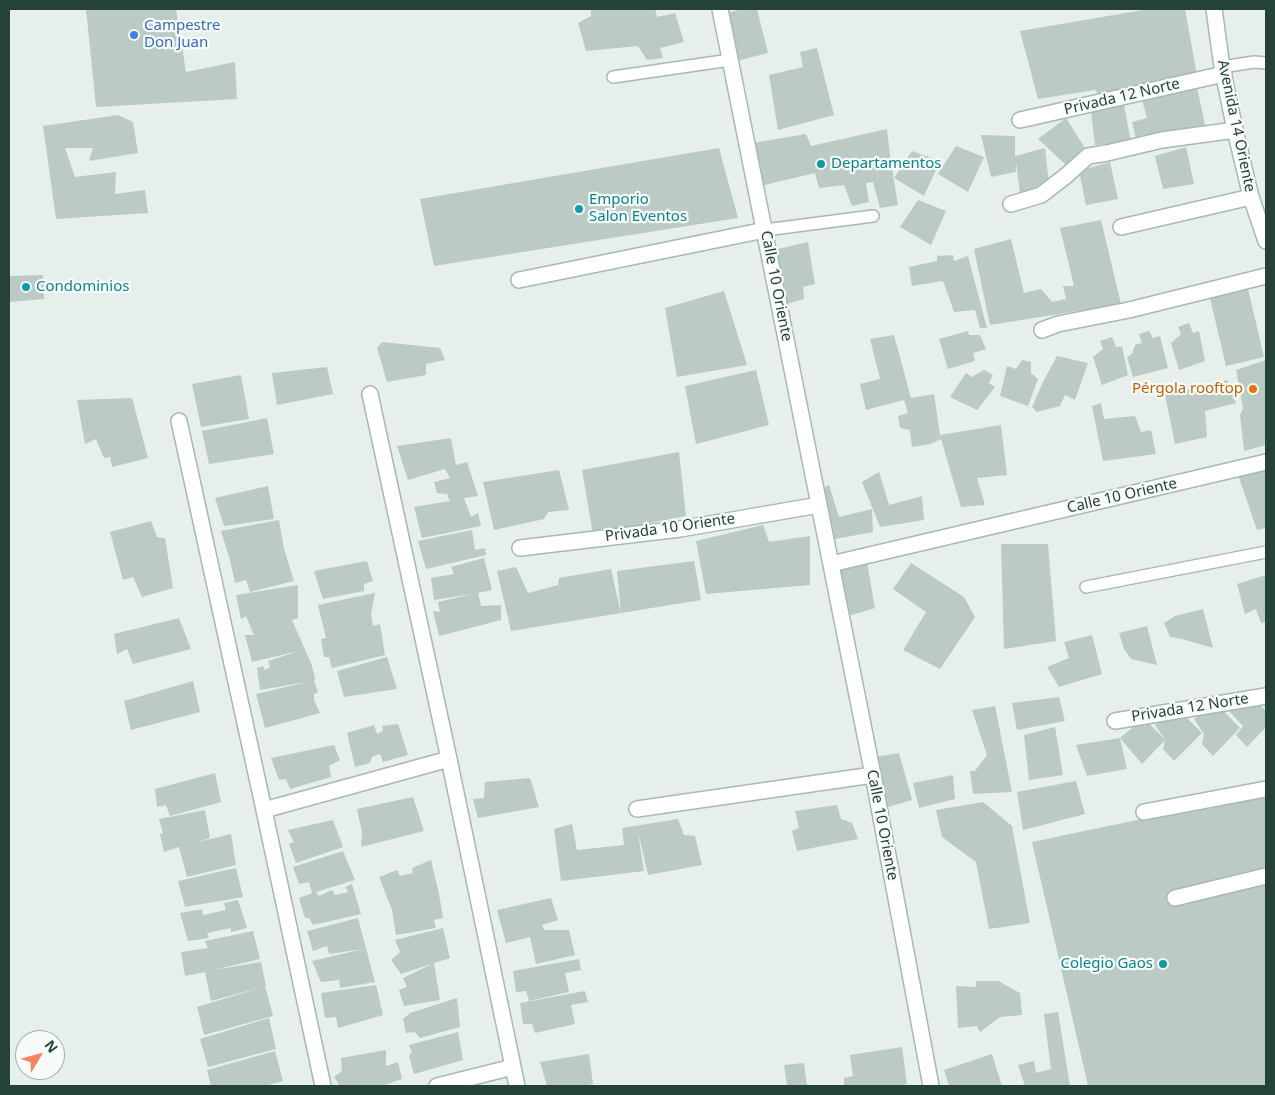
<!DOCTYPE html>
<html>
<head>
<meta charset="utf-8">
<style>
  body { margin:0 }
  #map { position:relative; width:1275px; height:1095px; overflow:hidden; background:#e6efeb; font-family:"Noto Sans",sans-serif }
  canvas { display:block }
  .frame { position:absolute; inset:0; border:10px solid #24423a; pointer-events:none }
  .north { position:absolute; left:15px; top:1030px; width:50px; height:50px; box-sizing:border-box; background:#f7fbf9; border:1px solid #a3b1ad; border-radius:50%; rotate:53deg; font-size:14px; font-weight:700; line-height:20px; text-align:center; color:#24423a }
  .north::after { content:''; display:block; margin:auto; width:18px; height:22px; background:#f4845f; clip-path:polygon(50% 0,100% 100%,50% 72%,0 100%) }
</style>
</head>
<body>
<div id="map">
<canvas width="1275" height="1095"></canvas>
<div class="frame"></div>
<div class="north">N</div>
</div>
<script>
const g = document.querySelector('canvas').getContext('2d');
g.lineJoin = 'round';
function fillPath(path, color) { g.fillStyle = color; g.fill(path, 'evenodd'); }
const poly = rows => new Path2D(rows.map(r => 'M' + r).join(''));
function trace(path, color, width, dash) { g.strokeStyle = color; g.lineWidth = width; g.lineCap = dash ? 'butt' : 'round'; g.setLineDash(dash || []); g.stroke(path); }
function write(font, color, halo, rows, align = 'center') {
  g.font = font + ' "Noto Sans",sans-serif'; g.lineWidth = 4.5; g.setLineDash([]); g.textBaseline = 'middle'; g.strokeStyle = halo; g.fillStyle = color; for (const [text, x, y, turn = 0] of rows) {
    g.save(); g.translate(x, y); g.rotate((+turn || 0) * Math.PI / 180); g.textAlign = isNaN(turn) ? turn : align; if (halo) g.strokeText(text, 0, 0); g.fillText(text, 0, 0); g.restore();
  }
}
const building = poly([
  [86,9,176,9,186,72,235,62,237,99,96,107],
  [591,9,655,9,657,17,675,13,684,42,660,48,663,58,647,60,638,46,586,51,578,23,591,16],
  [743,9,757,9,768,53,733,62,723,14],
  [1149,9,1185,9,1197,75,1100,97,1095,90,1038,99,1020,31],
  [817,48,834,115,778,130,769,75,803,67,800,52],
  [1197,87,1206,129,1137,143,1132,122,1147,118,1142,100],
  [1124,105,1131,142,1095,145,1091,112],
  [118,115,133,122,138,153,89,161,93,148,65,148,75,177,116,172,115,194,145,190,148,213,56,219,43,126],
  [1066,118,1085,148,1068,167,1038,139],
  [887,129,890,156,898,205,880,208,873,182,866,183,869,202,852,206,844,185,819,188,815,173,756,187,747,144,806,134,811,146],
  [981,135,1015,136,1015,156,1045,148,1049,184,1020,194,1016,162,1016,172,991,177],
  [956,146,984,157,968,192,938,174],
  [1186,147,1194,184,1163,189,1155,156],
  [719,148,738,218,434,266,420,199],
  [912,151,940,161,924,196,894,178],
  [1110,162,1118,199,1086,205,1079,171],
  [918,200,946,211,931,245,900,227],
  [1101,220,1121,304,990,325,974,249,1011,239,1024,293,1041,289,1052,302,1066,299,1063,286,1074,286,1060,228],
  [808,242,815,284,803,287,804,299,780,306,769,251],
  [953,255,954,261,968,256,987,328,980,328,975,310,954,312,943,281,912,286,909,267,937,261,937,256],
  [43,275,44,299,9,302,9,276],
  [1248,289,1264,357,1226,366,1210,298],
  [724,291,747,365,677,377,665,308],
  [1189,323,1193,333,1199,331,1205,361,1179,370,1171,343,1181,334,1178,327],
  [968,331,969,335,980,335,986,349,973,353,975,361,948,369,939,339],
  [1149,331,1153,338,1160,336,1168,368,1133,377,1127,357,1132,354,1135,345,1142,343,1139,334],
  [894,335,911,398,934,394,940,435,1001,425,1007,475,977,478,985,505,961,507,941,439,931,444,912,447,910,430,900,428,898,416,908,413,904,400,866,410,860,384,880,379,870,339],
  [1112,337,1116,347,1122,346,1128,375,1102,385,1093,357,1103,349,1100,341],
  [382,342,440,348,445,360,426,364,426,375,387,382,377,348],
  [1057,356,1088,363,1075,400,1065,395,1060,406,1037,412,1032,407,1043,382],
  [1022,360,1031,362,1031,373,1038,379,1028,406,1000,396,1007,366,1016,369],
  [1266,360,1266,445,1244,451,1240,415,1243,408,1236,370],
  [327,367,333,394,277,405,272,373],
  [756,370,769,425,696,444,685,386],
  [984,370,993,375,989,383,995,387,977,410,950,397,966,373,972,377],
  [241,375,249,419,201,427,192,384],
  [1227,380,1236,403,1205,411,1207,437,1175,444,1165,395],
  [132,398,148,458,112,467,110,457,104,458,96,439,85,444,77,400],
  [1101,403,1104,419,1135,416,1141,432,1151,430,1156,454,1103,461,1092,406],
  [267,418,274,454,209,464,202,431],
  [451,438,456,465,467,462,478,496,464,498,471,517,478,513,481,526,422,538,414,507,450,501,447,494,437,493,434,482,450,478,445,469,408,480,397,446],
  [679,452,686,516,593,534,582,470],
  [1266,467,1266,528,1257,530,1238,475],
  [559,470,569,510,548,512,544,519,494,530,483,482],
  [879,472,889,505,922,496,924,520,880,527,862,482],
  [829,485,839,517,872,509,873,532,830,540,812,494],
  [268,486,274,519,224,526,215,498],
  [279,520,284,549,294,581,250,592,246,580,235,583,230,560,221,531],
  [151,521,157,537,165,538,173,588,142,597,133,577,123,580,110,532],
  [763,525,769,542,810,536,810,585,706,594,696,541],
  [472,530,475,550,485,548,486,555,426,569,418,541],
  [1001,544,1048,544,1056,641,1004,649],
  [484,558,492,590,478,593,481,606,501,605,501,620,439,636,433,611,440,612,438,602,472,594,434,600,431,578,454,574,451,567],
  [367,561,373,581,364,584,364,591,323,599,314,571],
  [694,561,701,600,621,613,617,571],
  [867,563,875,608,845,617,833,572],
  [911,563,964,597,975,617,940,669,903,650,926,612,893,589],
  [516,567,528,593,558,585,559,578,611,569,621,613,511,631,497,571],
  [1266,575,1266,622,1261,623,1256,609,1245,614,1237,584],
  [298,585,298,618,292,620,311,663,315,678,314,681,318,692,314,694,314,700,320,713,265,728,256,694,307,682,260,690,257,668,263,666,265,670,270,667,268,661,299,651,252,662,245,635,254,635,246,616,241,619,236,595],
  [375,593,371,614,373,626,380,624,385,655,332,668,329,657,324,657,321,639,326,638,318,605],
  [1203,609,1213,648,1182,639,1170,637,1164,623,1175,616],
  [179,618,191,649,133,664,127,649,117,654,114,634],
  [1147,626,1157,665,1131,659,1124,649,1119,633],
  [1092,635,1102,674,1059,687,1047,667,1069,658,1064,642],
  [387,657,397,689,344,697,337,671],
  [193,681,200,712,131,730,124,701],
  [1247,691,1266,711,1266,727,1247,747,1236,735,1244,725,1243,726,1228,710,1237,704],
  [1059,697,1065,721,1017,730,1012,703],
  [1213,700,1240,728,1213,756,1202,744,1204,734,1194,719,1203,713],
  [1174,705,1202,733,1174,761,1163,749,1165,740,1142,764,1120,738,1127,769,1087,776,1076,745,1120,738,1132,728,1127,724,1137,711,1165,740,1155,725,1164,719],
  [995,706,1012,792,973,794,970,771,975,771,987,755,972,710],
  [398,724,408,755,383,762,380,754,372,757,370,763,355,767,347,733,374,725,377,734,383,731,382,726],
  [1055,727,1063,775,1029,780,1024,735],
  [334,745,340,760,329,766,331,777,290,789,286,779,279,780,271,758],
  [899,753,912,800,884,808,869,758],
  [215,773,221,802,170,816,166,805,157,807,155,789],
  [953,775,955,799,919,808,913,783],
  [530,778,539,807,478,818,473,799,484,798,485,782],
  [1076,781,1085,814,1023,830,1017,792],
  [1266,793,1266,1086,1088,1086,1032,842],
  [413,797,424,831,361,847,362,832,357,809],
  [983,802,1012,826,1030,923,989,929,976,862,942,837,936,810],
  [837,805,841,819,852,823,858,839,797,851,792,831,799,828,795,811],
  [205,810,210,838,194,843,231,834,236,865,187,877,179,847,164,852,160,834,163,833,159,819],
  [678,819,684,835,695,836,702,865,648,875,638,832,644,871,561,881,554,829,572,824,577,850,624,845,622,828],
  [333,820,343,847,296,863,289,844,294,842,288,830],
  [343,851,355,880,316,892,319,896,332,890,335,895,348,892,345,887,352,884,361,914,313,925,309,918,305,918,299,898,312,893,309,882,299,884,293,867],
  [431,860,439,894,443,918,434,920,436,928,396,935,392,910,379,877,397,870,400,876,413,873,412,868],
  [236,868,243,897,185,907,178,881],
  [551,898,558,920,542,925,544,930,569,930,575,955,536,964,530,937,506,943,497,910],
  [238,900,247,928,231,932,231,928,207,933,209,938,188,941,180,913,202,909,203,915,226,910,224,903],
  [358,918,375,982,340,988,339,980,321,982,312,961,363,949,329,954,327,946,313,951,307,931],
  [443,928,450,958,401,974,391,960,400,952,395,940],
  [253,931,260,959,213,970,261,962,266,986,265,986,273,1016,204,1035,197,1007,263,987,211,1001,205,972,185,976,181,952,208,948,205,941],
  [579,959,581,970,565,973,569,992,529,1001,526,991,516,992,513,971],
  [434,963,440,1000,404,1006,399,990,407,987,403,978],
  [976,981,998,981,1020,993,1022,1015,1000,1017,980,1032,977,1026,958,1028,956,986,976,987],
  [376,985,383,1015,338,1028,336,1017,325,1018,321,993],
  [585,991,588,1002,571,1005,575,1024,535,1033,532,1024,523,1024,520,1003],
  [457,998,460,1027,420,1038,415,1032,406,1033,403,1019,410,1013],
  [1058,1012,1070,1086,1025,1086,1018,1065,1034,1061,1036,1073,1051,1069,1044,1014],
  [269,1018,276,1049,208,1067,200,1039],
  [458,1032,463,1060,414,1074,409,1056,412,1052,409,1045],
  [902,1047,907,1084,896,1086,844,1086,844,1078,853,1076,850,1055],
  [386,1050,386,1066,398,1062,402,1079,382,1086,340,1086,334,1077,342,1071,341,1058],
  [275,1051,283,1081,264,1086,211,1086,207,1070],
  [589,1054,593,1084,579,1086,547,1086,540,1062],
  [992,1054,1002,1086,949,1086,944,1070],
  [804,1063,807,1086,787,1086,784,1065]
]);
const service = poly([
  [1222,67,1254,62,1266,63],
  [613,77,730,60],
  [765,230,873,216],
  [1086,587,1266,552]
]);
const minor = poly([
  [720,9,873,775,931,1086],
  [1020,120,1224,74],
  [1011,204,1041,195,1067,175,1088,156,1107,153,1162,140,1235,130],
  [1121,227,1251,197],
  [519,280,765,230],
  [1042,330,1058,324,1129,310,1266,276],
  [370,394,449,759,517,1086],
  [179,421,264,810,323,1086],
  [520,548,680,529,819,505],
  [831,564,1266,462],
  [1115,721,1266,696],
  [637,809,873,775],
  [264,810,449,759],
  [1144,812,1266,789],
  [1175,898,1266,876],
  [437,1086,513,1067]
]);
const secondary = poly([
  [1214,9,1222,67,1235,130,1251,197,1266,241]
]);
const markers = [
  [134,35,5,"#3f7fe0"],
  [821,164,5,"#0f9aa8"],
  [579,209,5,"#0f9aa8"],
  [26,287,5,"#0f9aa8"],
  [1253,389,5,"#e8710a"],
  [1163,964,5,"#0f9aa8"]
];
const shopNames = [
  ["Campestre",144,26],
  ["Don Juan",144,43]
];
const streetNames = [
  ["Privada 12 Norte",1122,97,-13],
  ["Avenida 14 Oriente",1236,126,78],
  ["Calle 10 Oriente",776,286,79],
  ["Calle 10 Oriente",1122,496,-13],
  ["Privada 10 Oriente",670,528,-8],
  ["Privada 12 Norte",1190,708,-9],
  ["Calle 10 Oriente",882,825,79]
];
const cultureNames = [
  ["Departamentos",831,164],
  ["Emporio",589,200],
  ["Salon Eventos",589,217],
  ["Condominios",36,287],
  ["Colegio Gaos",1153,964,"right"]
];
const foodNames = [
  ["Pérgola rooftop",1243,389]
];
fillPath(building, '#bbcac4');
trace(service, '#a8b8b2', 14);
trace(minor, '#a8b8b2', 18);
trace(secondary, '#a4bbb3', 18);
trace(service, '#fff', 11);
trace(minor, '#fff', 15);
trace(secondary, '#fff', 15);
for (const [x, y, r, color] of markers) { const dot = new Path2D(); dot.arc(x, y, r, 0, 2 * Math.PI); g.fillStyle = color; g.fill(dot); trace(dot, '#f7fbf9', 2); }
write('15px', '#366cbe', '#f7fbf9', shopNames, 'left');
write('15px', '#24423a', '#f7fbf9', streetNames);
write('15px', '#0d838f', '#f7fbf9', cultureNames, 'left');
write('15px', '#c56008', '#f7fbf9', foodNames, 'right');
</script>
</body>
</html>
